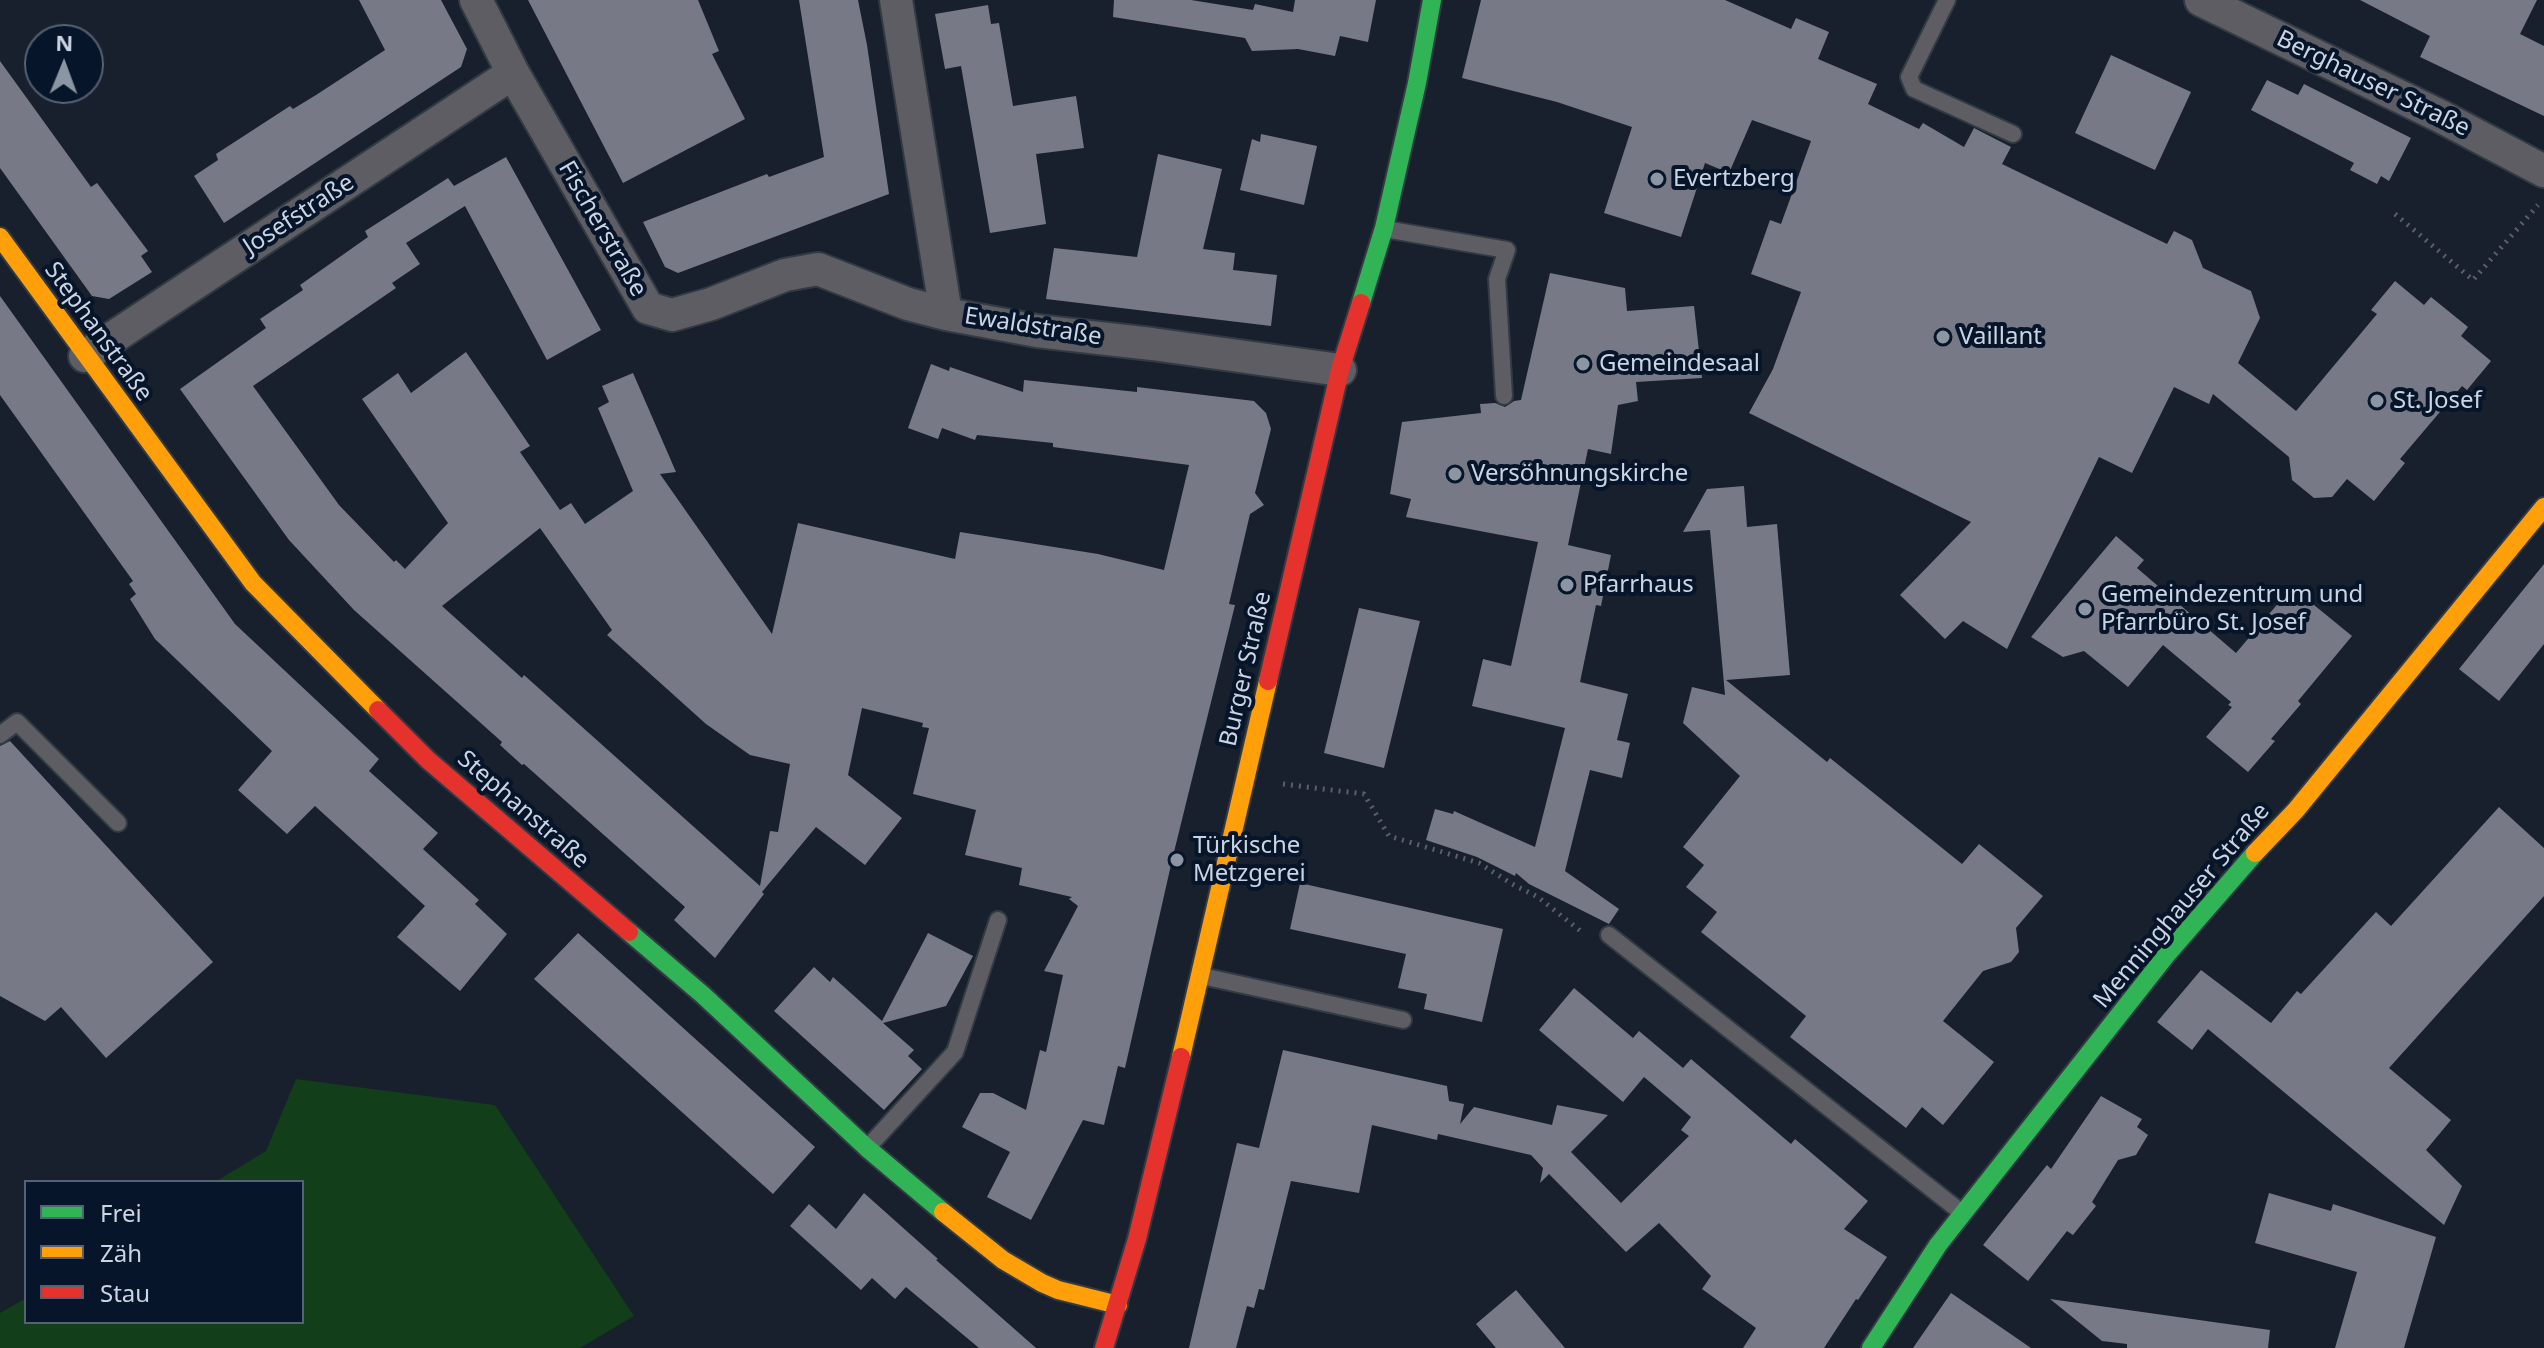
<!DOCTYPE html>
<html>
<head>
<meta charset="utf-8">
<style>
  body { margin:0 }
  #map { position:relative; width:2544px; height:1348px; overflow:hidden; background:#17202c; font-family:"Noto Sans",sans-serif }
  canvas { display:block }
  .legend { position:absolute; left:24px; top:1180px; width:280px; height:144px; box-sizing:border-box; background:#07152a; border:2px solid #556174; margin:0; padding:10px 14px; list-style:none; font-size:24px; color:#cad4e3 }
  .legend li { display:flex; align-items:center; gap:16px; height:40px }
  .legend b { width:40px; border:2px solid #556174 }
  .north { position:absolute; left:24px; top:24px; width:80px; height:80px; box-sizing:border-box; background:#07152a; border:2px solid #556174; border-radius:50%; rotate:1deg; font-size:22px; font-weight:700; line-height:32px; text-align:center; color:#cad4e3 }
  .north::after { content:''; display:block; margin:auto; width:28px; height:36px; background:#8b95a3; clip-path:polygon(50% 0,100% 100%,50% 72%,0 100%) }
</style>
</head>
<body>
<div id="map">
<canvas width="2544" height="1348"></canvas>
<ul class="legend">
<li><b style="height:10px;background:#30b455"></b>Frei</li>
<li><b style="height:10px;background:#ff9f0a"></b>Zäh</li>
<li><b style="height:10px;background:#e5322d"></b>Stau</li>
</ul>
<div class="north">N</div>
</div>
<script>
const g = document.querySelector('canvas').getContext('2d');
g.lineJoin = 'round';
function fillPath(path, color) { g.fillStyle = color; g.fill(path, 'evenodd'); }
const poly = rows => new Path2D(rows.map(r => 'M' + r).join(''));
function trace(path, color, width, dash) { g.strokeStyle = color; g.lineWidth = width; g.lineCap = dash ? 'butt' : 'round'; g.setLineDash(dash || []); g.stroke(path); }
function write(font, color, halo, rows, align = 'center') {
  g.font = font + ' "Noto Sans",sans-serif'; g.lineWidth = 8; g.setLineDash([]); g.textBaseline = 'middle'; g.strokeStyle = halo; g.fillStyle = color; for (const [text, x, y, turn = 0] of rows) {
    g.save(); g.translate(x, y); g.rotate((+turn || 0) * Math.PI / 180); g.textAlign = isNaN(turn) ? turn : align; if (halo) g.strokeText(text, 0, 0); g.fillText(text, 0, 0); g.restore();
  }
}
const green = poly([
  [296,1079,495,1105,634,1316,580,1348,0,1348,0,1313,26,1298,26,1322,302,1322,302,1182,215,1182,266,1151]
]);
const building = poly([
  [359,0,441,0,467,49,461,67,224,223,194,176,218,160,216,154,290,106,293,109,316,95,385,50],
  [528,0,698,0,719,51,712,54,745,119,623,183],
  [799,0,858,0,867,45,889,194,678,273,665,267,643,222,767,174,769,177,824,157],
  [1114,0,1191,0,1253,10,1255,4,1293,12,1295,0,1376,0,1368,42,1340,36,1335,56,1298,49,1252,51,1245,38,1113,17],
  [1481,0,1725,0,1791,29,1796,18,1829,32,1818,59,1877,84,1868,104,1919,129,1923,123,1964,147,1974,128,2011,147,2002,164,2167,244,2174,231,2192,240,2203,268,2251,291,2260,318,2238,363,2296,411,2377,314,2371,310,2395,281,2424,305,2431,297,2468,327,2461,336,2491,361,2467,390,2462,386,2400,459,2405,463,2374,501,2347,479,2332,497,2314,498,2292,480,2289,457,2213,394,2209,404,2174,387,2132,473,2099,457,2007,649,1963,621,1945,639,1900,595,1971,522,1749,413,1773,369,1801,292,1751,274,1770,220,1781,224,1811,141,1752,120,1729,173,1705,163,1681,237,1604,213,1632,127,1557,102,1462,78],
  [2360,0,2537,0,2520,34,2544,46,2544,116,2420,57,2430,36],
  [988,5,991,24,999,23,1013,106,1076,96,1084,148,1036,154,1046,224,990,233,961,66,945,69,935,14],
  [2111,55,2191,92,2155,170,2075,133],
  [0,61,91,187,97,183,148,251,141,256,152,272,109,299,92,296,0,168],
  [2267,80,2298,95,2304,84,2411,138,2389,181,2381,176,2377,184,2350,170,2354,163,2251,110],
  [1261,134,1317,146,1304,205,1240,190,1252,139,1260,142],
  [1158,154,1222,169,1203,249,1235,253,1233,270,1277,275,1271,326,1046,299,1054,248,1137,257],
  [506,157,601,330,547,360,465,206,406,243,420,264,392,283,396,288,253,386,339,505,394,562,396,560,405,569,448,523,362,399,398,373,411,393,466,352,530,446,520,452,560,510,571,503,585,524,633,491,598,408,609,402,602,386,633,373,676,472,660,474,772,634,798,523,955,559,960,532,1098,554,1164,570,1189,465,1053,447,1053,443,977,435,975,440,942,428,938,439,908,428,931,364,949,371,950,367,1023,392,1024,380,1137,392,1137,387,1254,401,1266,413,1271,429,1255,493,1264,505,1250,514,1229,604,1235,605,1173,856,1125,1068,1118,1066,1104,1125,1083,1120,1031,1220,987,1197,1010,1152,962,1127,980,1093,993,1093,1026,1110,1040,1050,1046,1052,1063,975,1044,971,1078,906,1069,899,1072,897,1019,885,1022,868,965,855,976,810,913,794,929,728,922,727,923,723,862,708,848,775,902,818,865,865,816,827,762,892,764,894,715,958,674,920,685,907,524,764,522,765,500,745,502,742,354,610,289,540,180,389,266,328,260,319,303,290,300,285,368,237,365,231,448,178,454,186],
  [540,528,612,630,607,635,706,724,750,755,790,764,778,832,770,831,760,886,524,675,522,678,442,606],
  [1550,273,1625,288,1627,311,1694,306,1702,378,1636,382,1638,401,1618,405,1611,454,1588,449,1568,545,1611,555,1601,606,1596,605,1580,682,1628,694,1617,740,1630,743,1622,778,1590,770,1565,871,1619,909,1609,924,1529,884,1516,873,1515,876,1477,857,1426,840,1435,809,1453,814,1454,811,1535,847,1565,728,1472,706,1483,659,1511,666,1538,542,1406,517,1411,499,1390,494,1402,422,1481,413,1480,404,1495,403,1505,407,1514,401,1521,400],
  [0,296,235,624,379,759,369,771,438,833,423,849,479,900,475,904,507,934,460,991,397,937,425,906,315,806,287,834,238,790,272,751,155,639,130,599,136,594,129,584,133,581,0,395],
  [1744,486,1747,527,1777,524,1790,675,1726,680,1827,762,1830,758,1962,864,1979,844,2043,896,2016,928,2019,952,2011,962,1983,971,1943,1021,1994,1062,1943,1125,1922,1107,1906,1128,1790,1037,1806,1016,1701,932,1717,912,1686,887,1704,865,1683,847,1740,776,1683,723,1692,687,1725,695,1710,530,1683,532,1707,489],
  [2116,536,2144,560,2137,568,2236,653,2292,587,2352,636,2298,701,2301,704,2271,739,2275,741,2248,772,2206,737,2232,707,2228,705,2231,702,2163,645,2128,687,2084,651,2063,657,2031,637],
  [2544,564,2544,644,2499,701,2459,669],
  [1359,608,1420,621,1384,768,1324,753],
  [10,741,213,962,106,1058,61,1007,45,1021,0,996,0,746],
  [2499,807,2544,848,2544,896,2389,1068,2451,1120,2426,1150,2462,1186,2444,1225,2208,1029,2192,1050,2157,1022,2201,970,2271,1023,2297,991,2301,994,2376,912,2391,926],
  [1300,883,1503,929,1482,1022,1424,1009,1427,994,1398,988,1406,954,1290,929],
  [578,933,815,1147,773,1194,534,979],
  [928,933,973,956,946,1006,883,1023,914,1050,908,1056,922,1069,884,1110,774,1011,814,967,830,982,833,977,882,1021],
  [1574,988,1633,1038,1639,1031,1683,1068,1691,1059,1791,1144,1795,1139,1868,1201,1844,1229,1887,1257,1858,1300,1856,1299,1824,1348,1743,1348,1756,1328,1702,1289,1711,1276,1659,1223,1626,1252,1549,1174,1540,1183,1543,1168,1531,1155,1438,1134,1437,1140,1372,1125,1359,1193,1291,1181,1264,1290,1259,1289,1254,1308,1247,1306,1236,1348,1189,1348,1237,1143,1259,1148,1283,1050,1447,1086,1449,1101,1464,1104,1460,1124,1474,1107,1552,1125,1557,1105,1608,1115,1571,1152,1621,1203,1689,1136,1681,1130,1691,1117,1644,1077,1623,1102,1539,1030],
  [2101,1096,2142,1119,2137,1127,2148,1135,2136,1155,2118,1160,2092,1202,2096,1206,2073,1235,2067,1231,2028,1281,1983,1245,2047,1165,2051,1169],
  [864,1193,938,1259,936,1260,1036,1348,979,1348,906,1287,895,1299,872,1278,861,1290,790,1226,809,1204,836,1229],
  [2269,1193,2331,1211,2333,1204,2436,1237,2404,1348,2335,1348,2357,1272,2255,1243],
  [1516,1290,1565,1348,1496,1348,1476,1324],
  [1951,1293,2031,1348,1913,1348],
  [2050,1299,2270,1330,2268,1348,2127,1348,2127,1344,2102,1341]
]);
const path = poly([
  [2395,214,2473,280,2538,205],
  [1283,784,1364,794,1389,836,1479,863,1512,884,1538,897,1583,933]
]);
const lane = poly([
  [1947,0,1909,77,1914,89,2013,134],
  [1385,229,1507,250,1497,279,1504,396],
  [0,735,17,722,118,823],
  [1609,935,1961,1212],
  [1202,976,1403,1020],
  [869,1146,955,1052,998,920]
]);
const street = poly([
  [476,0,513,73,648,308,672,315,711,304,785,275,818,269,908,304,946,314],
  [896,0,946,314,1037,331,1152,344,1340,370],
  [2201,0,2440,116,2544,171],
  [85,356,513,73]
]);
const fast = poly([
  [1361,303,1384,228,1417,83,1432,0],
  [629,932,703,995,867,1148,943,1212],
  [1871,1348,1938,1245,2168,953,2255,853]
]);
const slow = poly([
  [0,237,253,583,378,710],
  [2255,853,2296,810,2544,507],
  [1181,1057,1268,681],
  [943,1212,1003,1260,1042,1283,1058,1290,1118,1305]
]);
const jam = poly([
  [1268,681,1340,370,1361,303],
  [378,710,428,760,629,932],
  [1104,1348,1137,1239,1181,1057]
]);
const markers = [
  [1657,179,8,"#8b95a3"],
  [1943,337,8,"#8b95a3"],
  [1583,364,8,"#8b95a3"],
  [2377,401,8,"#8b95a3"],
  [1455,474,8,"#8b95a3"],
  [1567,585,8,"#8b95a3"],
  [2085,609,8,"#8b95a3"],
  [1177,860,8,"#8b95a3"]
];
const streetNames = [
  ["Berghauser Straße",2373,84,26],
  ["Josefstraße",299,215,-33],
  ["Fischerstraße",602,229,60],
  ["Ewaldstraße",1033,327,9],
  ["Stephanstraße",98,332,54],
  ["Burger Straße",1246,669,-77],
  ["Stephanstraße",523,810,41],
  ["Menninghauser Straße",2182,906,-50]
];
const poiNames = [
  ["Evertzberg",1673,179],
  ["Vaillant",1959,337],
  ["Gemeindesaal",1599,364],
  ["St. Josef",2393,401],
  ["Versöhnungskirche",1471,474],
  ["Pfarrhaus",1583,585],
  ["Gemeindezentrum und",2101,595],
  ["Pfarrbüro St. Josef",2101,623],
  ["Türkische",1193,846],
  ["Metzgerei",1193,874]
];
fillPath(green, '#123e19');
fillPath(building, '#777a86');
trace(lane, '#323a44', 20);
trace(street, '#323a44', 36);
trace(fast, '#323a44', 22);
trace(slow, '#323a44', 22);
trace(jam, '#323a44', 22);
trace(path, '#5c5f65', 5, [2, 6]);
trace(lane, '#5d5d63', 16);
trace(street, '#5d5d63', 32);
trace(fast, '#30b455', 18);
trace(slow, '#ff9f0a', 18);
trace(jam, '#e5322d', 18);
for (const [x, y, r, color] of markers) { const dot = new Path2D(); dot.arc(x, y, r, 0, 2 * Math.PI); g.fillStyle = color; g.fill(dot); trace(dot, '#07152a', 3); }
write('24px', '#cad4e3', '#07152a', streetNames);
write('24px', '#cad4e3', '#07152a', poiNames, 'left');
</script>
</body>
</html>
